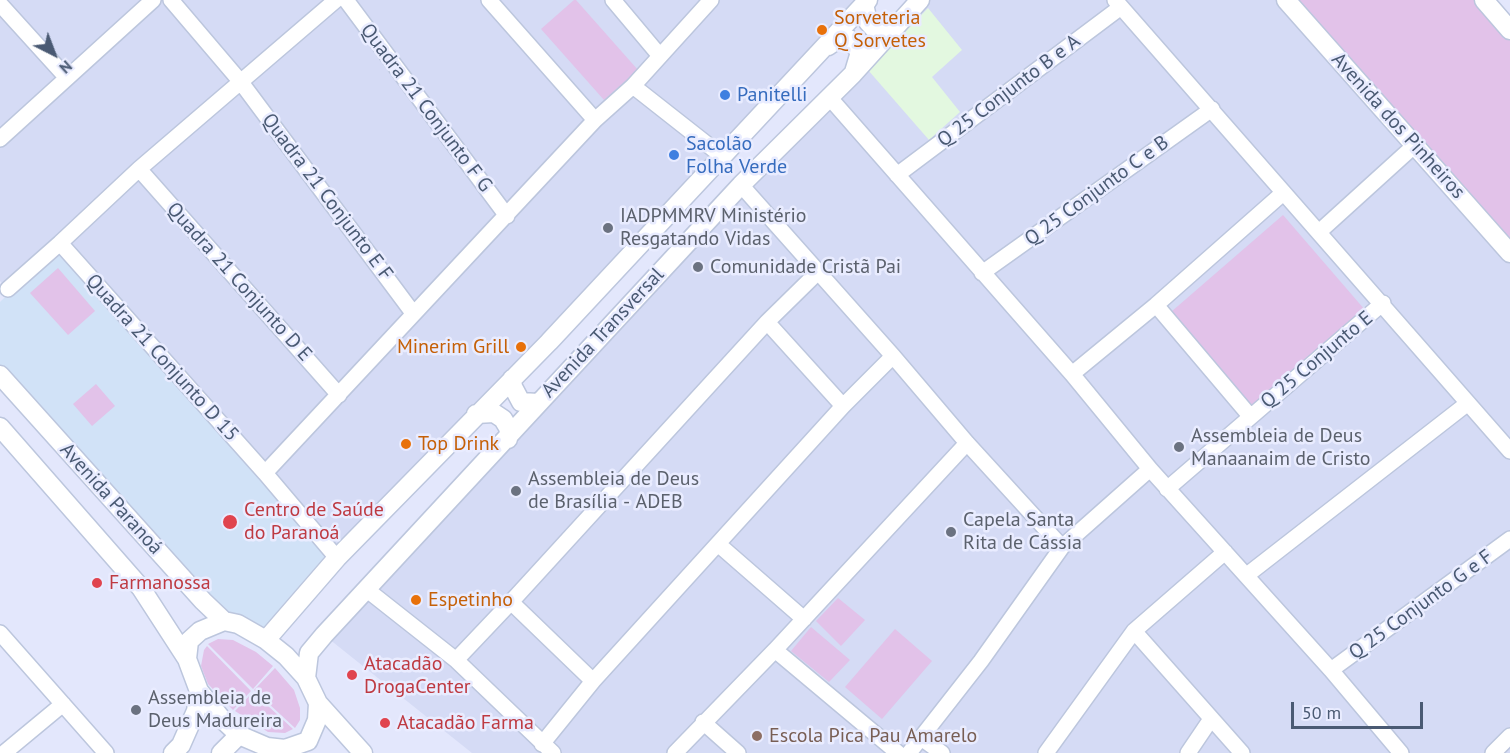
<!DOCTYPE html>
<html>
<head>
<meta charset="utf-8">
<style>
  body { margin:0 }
  #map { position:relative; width:1510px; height:753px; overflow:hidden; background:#e3e7fc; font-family:"PT Sans",sans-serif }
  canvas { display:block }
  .north { position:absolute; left:24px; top:24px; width:60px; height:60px; -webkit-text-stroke:4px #e9ecff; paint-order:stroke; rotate:138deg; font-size:16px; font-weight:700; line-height:24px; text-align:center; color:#4a5a73 }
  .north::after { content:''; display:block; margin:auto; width:21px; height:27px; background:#4a5a73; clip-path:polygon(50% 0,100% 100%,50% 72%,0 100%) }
  .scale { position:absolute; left:1291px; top:702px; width:132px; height:27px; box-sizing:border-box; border:3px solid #4a5a73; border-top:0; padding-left:8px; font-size:18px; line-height:21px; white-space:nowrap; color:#4a5a73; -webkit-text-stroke:4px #e9ecff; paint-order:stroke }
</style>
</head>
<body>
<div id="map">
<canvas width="1510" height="753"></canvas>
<div class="north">N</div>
<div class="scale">50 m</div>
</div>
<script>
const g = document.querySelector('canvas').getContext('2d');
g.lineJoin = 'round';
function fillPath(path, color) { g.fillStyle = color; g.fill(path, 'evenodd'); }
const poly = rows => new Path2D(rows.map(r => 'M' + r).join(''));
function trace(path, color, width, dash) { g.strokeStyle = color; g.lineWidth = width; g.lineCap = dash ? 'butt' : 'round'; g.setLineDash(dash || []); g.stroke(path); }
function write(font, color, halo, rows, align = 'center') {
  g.font = font + ' "PT Sans",sans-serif'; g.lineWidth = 5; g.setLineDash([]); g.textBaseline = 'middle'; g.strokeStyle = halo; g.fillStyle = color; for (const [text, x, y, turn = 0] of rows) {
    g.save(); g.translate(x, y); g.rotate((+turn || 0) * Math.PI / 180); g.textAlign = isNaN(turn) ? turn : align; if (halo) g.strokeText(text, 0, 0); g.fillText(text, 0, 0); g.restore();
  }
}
const residential = poly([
  [0,0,876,0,337,558,8,289,0,281],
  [919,0,1286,0,1510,254,1510,753,472,753,324,635]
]);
const commercial = poly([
  [60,243,337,558,267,645,227,625,0,372,0,302]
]);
const education = poly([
  [928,8,962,50,932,77,960,112,929,140,868,70]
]);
const green = poly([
  [574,0,576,0,638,70,604,100,541,29],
  [1291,0,1475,0,1510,40,1510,244],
  [1283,215,1365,310,1253,407,1171,312],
  [58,268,95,311,68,335,30,293],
  [96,384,115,406,92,426,73,404],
  [838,598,865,620,841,646,816,621],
  [811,627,850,660,829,682,791,651],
  [895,629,932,661,882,719,845,687],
  [218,639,233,640,256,652,273,666,253,689,208,644],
  [207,646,251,691,233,710,208,684,201,666,204,650],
  [275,668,294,690,300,708,300,720,295,728,254,690],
  [253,692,293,729,285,733,268,732,235,711]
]);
const minor = poly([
  [171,0,240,81,413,313],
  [346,0,507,216],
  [489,0,595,120],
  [613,0,660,56],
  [1115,0,1510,451],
  [0,4,67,78],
  [633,86,722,156],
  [829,97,1072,374,1150,469,1331,670,1401,753],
  [0,139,153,0],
  [139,169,339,395],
  [897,175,1121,7],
  [741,185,893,356,967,443,1062,547],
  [1319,232,1415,145],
  [60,243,265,473,337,558],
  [982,273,1212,109],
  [8,289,60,243,139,169,336,0],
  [1156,305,1250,416],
  [767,322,843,406],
  [1072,374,1156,305,1283,193],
  [265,473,595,120,633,86,711,0],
  [1167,489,1383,303],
  [718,544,804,619],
  [1247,575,1468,403],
  [366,589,456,660,553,753],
  [511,602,593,681],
  [1134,631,1242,753],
  [0,633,106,753],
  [775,650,898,753],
  [456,660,511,602,767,322,818,272],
  [1331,670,1510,539],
  [703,722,738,753],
  [921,738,942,753],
  [542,744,593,681,843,406,893,356],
  [4,753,63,704],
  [675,753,775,650,967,443],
  [909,753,981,661,1062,547,1150,469],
  [1046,753,1134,631,1225,552],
  [1188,753,1211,719],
  [1493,753,1510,736]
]);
const tertiary = poly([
  [1286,0,1510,253],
  [1484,0,1510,30],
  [864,4,868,22,877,32,884,33,895,27],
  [828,46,841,37,849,39,860,52,854,72],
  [0,375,203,601,224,621],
  [512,379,513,387,521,402,538,403],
  [476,414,494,413,503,419,509,429,508,439],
  [0,427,141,588,187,659],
  [266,640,337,558,549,342,868,0],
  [306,678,309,653,324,635,741,185,853,74,920,0],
  [318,703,317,720,308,741,285,749,267,747,239,735,221,718,199,691,187,659,189,641,200,631,224,621,238,624,266,640,286,656,306,678,318,703,363,753],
  [173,753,181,745,196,711,199,691],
  [221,753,239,735]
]);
const markers = [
  [822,30,6,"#e8710a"],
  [725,95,6,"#3f7fe0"],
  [674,155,6,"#3f7fe0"],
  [608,228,6,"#6b7280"],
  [698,267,6,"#6b7280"],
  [521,347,6,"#e8710a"],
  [406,444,6,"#e8710a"],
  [1179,447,6,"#6b7280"],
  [516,491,6,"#6b7280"],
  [230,522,8,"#e0444e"],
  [951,532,6,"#6b7280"],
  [97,583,6,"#e0444e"],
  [416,600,6,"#e8710a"],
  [352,675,6,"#e0444e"],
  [136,710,6,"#6b7280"],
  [385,723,6,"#e0444e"],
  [757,736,6,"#8d6e63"]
];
const foodNames = [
  ["Sorveteria",834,18],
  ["Q Sorvetes",834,41],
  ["Minerim Grill",509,347,"right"],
  ["Top Drink",418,444],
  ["Espetinho",428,600]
];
const streetNames = [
  ["Q 25 Conjunto B e A",1009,91,-37],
  ["Quadra 21 Conjunto F G",426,108,53],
  ["Avenida dos Pinheiros",1398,126,48],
  ["Q 25 Conjunto C e B",1097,191,-36],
  ["Quadra 21 Conjunto E F",327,197,53],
  ["Quadra 21 Conjunto D E",239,282,48],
  ["Avenida Transversal",603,333,-47],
  ["Quadra 21 Conjunto D 15",162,358,48],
  ["Q 25 Conjunto E",1317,360,-40],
  ["Avenida Paranoá",111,499,48],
  ["Q 25 Conjunto G e F",1421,605,-36]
];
const shopNames = [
  ["Panitelli",737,95],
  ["Sacolão",686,144],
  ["Folha Verde",686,167]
];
const worshipNames = [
  ["IADPMMRV Ministério",620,216],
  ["Resgatando Vidas",620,239],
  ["Comunidade Cristã Pai",710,267],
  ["Assembleia de Deus",1191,436],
  ["Manaanaim de Cristo",1191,459],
  ["Assembleia de Deus",528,479],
  ["de Brasília - ADEB",528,502],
  ["Capela Santa",963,520],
  ["Rita de Cássia",963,543],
  ["Assembleia de",148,698],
  ["Deus Madureira",148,721]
];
const healthNames = [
  ["Centro de Saúde",244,510],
  ["do Paranoá",244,533],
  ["Farmanossa",109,583],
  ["Atacadão",364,664],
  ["DrogaCenter",364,687],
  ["Atacadão Farma",397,723]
];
const educationNames = [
  ["Escola Pica Pau Amarelo",769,736]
];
fillPath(residential, '#d5dbf5');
fillPath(commercial, '#d1e2f7');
fillPath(education, '#e3f8e0');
fillPath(green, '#e2c2e9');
trace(minor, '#bcc6dd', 18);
trace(tertiary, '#bcc6dd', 21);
trace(minor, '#fff', 15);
trace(tertiary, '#fff', 18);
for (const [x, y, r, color] of markers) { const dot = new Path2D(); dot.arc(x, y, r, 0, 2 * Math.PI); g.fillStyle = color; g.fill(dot); trace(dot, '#e9ecff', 2); }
write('20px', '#c56008', '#e9ecff', foodNames, 'left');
write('20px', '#4a5a73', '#e9ecff', streetNames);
write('20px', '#366cbe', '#e9ecff', shopNames, 'left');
write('20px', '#5b616d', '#e9ecff', worshipNames, 'left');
write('20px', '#be3a42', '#e9ecff', healthNames, 'left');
write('20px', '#785e54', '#e9ecff', educationNames, 'left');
</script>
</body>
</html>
